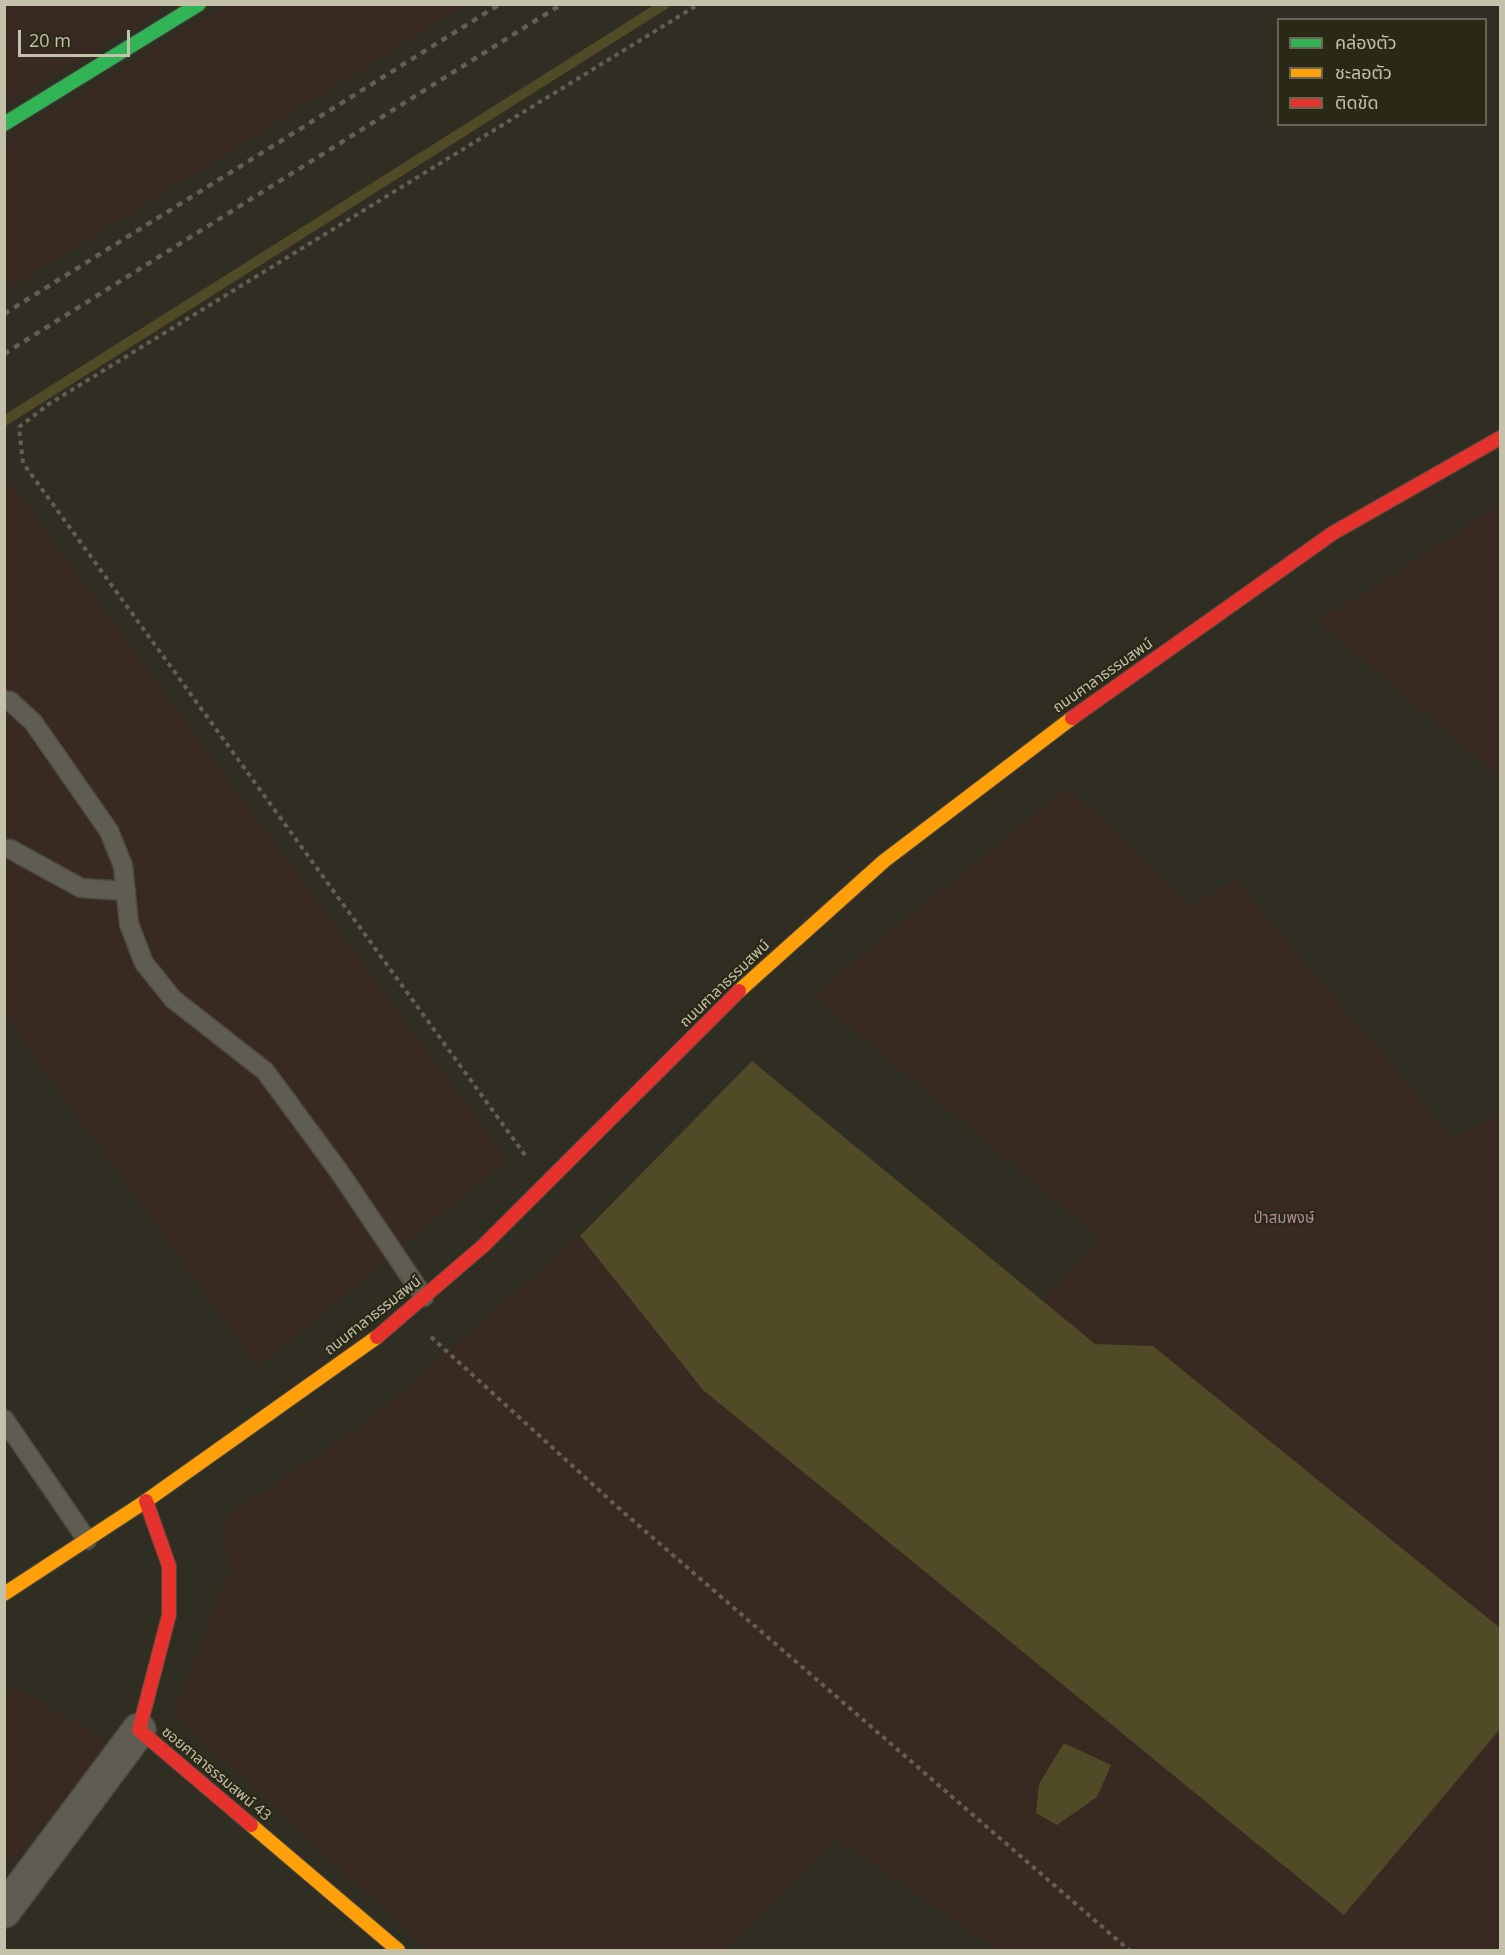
<!DOCTYPE html>
<html>
<head>
<meta charset="utf-8">
<style>
  body { margin:0 }
  #map { position:relative; width:1505px; height:1955px; overflow:hidden; background:#302e23; font-family:"Open Sans","Noto Sans Thai",sans-serif }
  canvas { display:block }
  .frame { position:absolute; inset:0; border:6px solid #c4c1aa; pointer-events:none }
  .legend { position:absolute; left:1277px; top:18px; width:210px; height:108px; box-sizing:border-box; background:#2a2817; border:2px solid #686552; margin:0; padding:8px 10px; list-style:none; font-size:18px; color:#c4c1aa }
  .legend li { display:flex; align-items:center; gap:12px; height:30px }
  .legend b { width:30px; border:2px solid #686552 }
  .scale { position:absolute; left:18px; top:30px; width:112px; height:27px; box-sizing:border-box; border:3px solid #c4c1aa; border-top:0; padding-left:8px; font-size:18px; line-height:21px; white-space:nowrap; color:#c4c1aa; -webkit-text-stroke:4px #2a2817; paint-order:stroke }
</style>
</head>
<body>
<div id="map">
<canvas width="1505" height="1955"></canvas>
<div class="frame"></div>
<ul class="legend">
<li><b style="height:8px;background:#30b455"></b>คล่องตัว</li>
<li><b style="height:8px;background:#ff9f0a"></b>ชะลอตัว</li>
<li><b style="height:8px;background:#e5322d"></b>ติดขัด</li>
</ul>
<div class="scale">20 m</div>
</div>
<script>
const g = document.querySelector('canvas').getContext('2d');
g.lineJoin = 'round';
function fillPath(path, color) { g.fillStyle = color; g.fill(path, 'evenodd'); }
const poly = rows => new Path2D(rows.map(r => 'M' + r).join(''));
function trace(path, color, width, dash) { g.strokeStyle = color; g.lineWidth = width; g.lineCap = dash ? 'butt' : 'round'; g.setLineDash(dash || []); g.stroke(path); }
function write(font, color, halo, rows, align = 'center') {
  g.font = font + ' "Open Sans","Noto Sans Thai",sans-serif'; g.lineWidth = 4.5; g.setLineDash([]); g.textBaseline = 'middle'; g.strokeStyle = halo; g.fillStyle = color; for (const [text, x, y, turn = 0] of rows) {
    g.save(); g.translate(x, y); g.rotate((+turn || 0) * Math.PI / 180); g.textAlign = isNaN(turn) ? turn : align; if (halo) g.strokeText(text, 0, 0); g.fillText(text, 0, 0); g.restore();
  }
}
const green = poly([
  [5,5,170,5,5,107],
  [225,5,465,5,5,291,4,140],
  [4,474,507,1160,258,1366,5,1016],
  [1500,505,1500,776,1314,619,1354,601],
  [1067,788,1193,907,1235,880,1453,1138,1489,1118,1500,1108,1500,1628,1153,1346,1096,1344,1043,1301,1102,1239,813,996],
  [580,1236,703,1390,1343,1915,1500,1729,1500,1950,997,1950,836,1838,726,1950,427,1950,173,1713,230,1570,221,1520,366,1423],
  [5,1682,110,1742,5,1871]
]);
const water = poly([
  [752,1061,1095,1344,1153,1346,1500,1628,1500,1729,1344,1915,703,1390,580,1236],
  [1064,1743,1111,1765,1097,1797,1057,1825,1036,1813,1039,1784]
]);
const stream = poly([
  [4,421,665,4]
]);
const path = poly([
  [525,1155,23,463,19,427,49,404,699,4],
  [431,1337,622,1511,1129,1950]
]);
const lane = poly([
  [4,700,10,701,33,722,109,831,123,866,129,924,144,963,173,999,265,1071,338,1170,424,1297],
  [10,849,81,888,126,891],
  [4,1419,87,1540]
]);
const street = poly([
  [4,1911,139,1730]
]);
const fast = poly([
  [4,124,199,4]
]);
const slow = poly([
  [739,991,884,861,1072,718],
  [4,1594,146,1501,377,1337],
  [251,1825,398,1950]
]);
const jam = poly([
  [1072,718,1333,533,1500,438],
  [377,1337,483,1246,739,991],
  [146,1501,169,1566,169,1615,139,1730,251,1825]
]);
const rail = poly([
  [4,314,500,4],
  [4,354,562,4]
]);
const streetNames = [
  ["ถนนศาลาธรรมสพน์",1103,676,-35],
  ["ถนนศาลาธรรมสพน์",725,984,-44],
  ["ถนนศาลาธรรมสพน์",373,1316,-38],
  ["ซอยศาลาธรรมสพน์ 43",216,1774,40]
];
const parkNames = [
  ["ป่าสมพงษ์",1284,1219]
];
fillPath(green, '#382a21');
fillPath(water, '#504a27');
trace(stream, '#504a27', 10);
trace(lane, '#4b4940', 21);
trace(street, '#4b4940', 36);
trace(fast, '#4b4940', 16);
trace(slow, '#4b4940', 16);
trace(jam, '#4b4940', 16);
trace(path, '#626055', 4, [4.5, 4.5]);
trace(lane, '#5f5d52', 18);
trace(street, '#5f5d52', 33);
trace(fast, '#30b455', 14);
trace(slow, '#ff9f0a', 14);
trace(jam, '#e5322d', 14);
trace(rail, '#626056', 4.5, [6, 6]);
write('15px', '#c4c1aa', '#2a2817', streetNames);
write('15px', '#b0889c', '#2a2817', parkNames);
</script>
</body>
</html>
